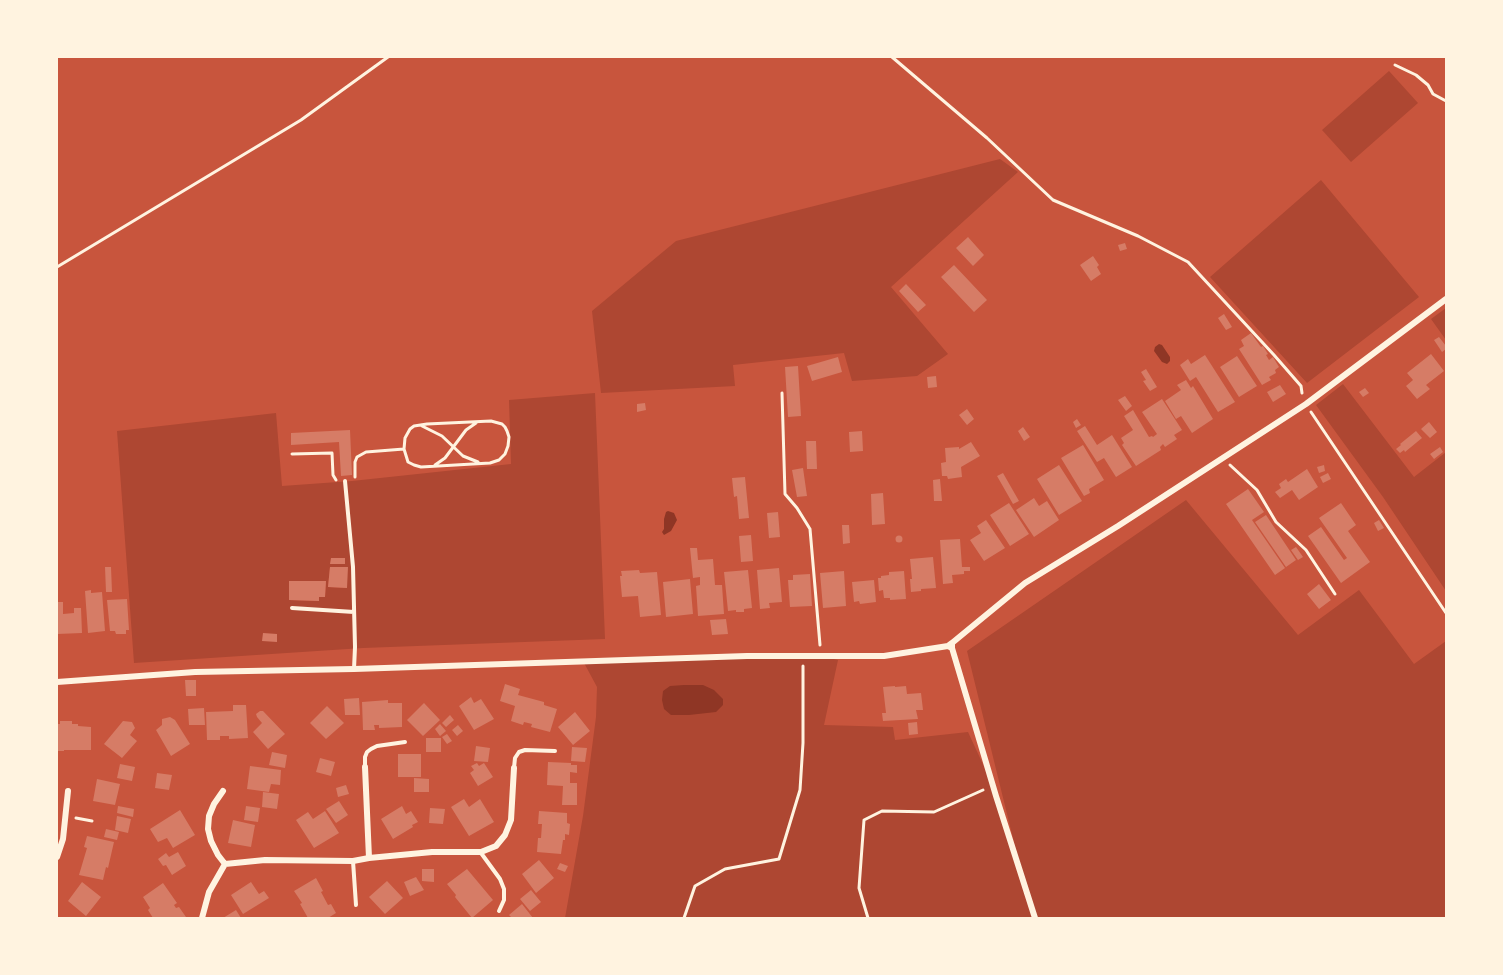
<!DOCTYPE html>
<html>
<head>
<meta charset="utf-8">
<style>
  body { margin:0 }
  #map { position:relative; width:1503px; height:975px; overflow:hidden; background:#c8553d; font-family:"IBM Plex Sans",sans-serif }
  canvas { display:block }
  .frame { position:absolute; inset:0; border:58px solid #fff3e0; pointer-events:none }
</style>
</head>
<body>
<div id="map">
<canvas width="1503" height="975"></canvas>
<div class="frame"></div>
</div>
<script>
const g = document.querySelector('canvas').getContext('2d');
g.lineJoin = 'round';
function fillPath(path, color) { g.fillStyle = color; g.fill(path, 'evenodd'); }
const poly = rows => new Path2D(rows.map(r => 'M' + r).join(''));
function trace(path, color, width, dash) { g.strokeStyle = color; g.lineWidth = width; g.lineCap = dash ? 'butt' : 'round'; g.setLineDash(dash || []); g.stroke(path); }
const green = poly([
  [1389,71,1418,103,1351,162,1322,130],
  [1000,159,1018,172,891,287,948,354,917,376,852,381,844,353,733,365,735,386,601,393,592,311,676,241],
  [1321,180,1419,297,1307,383,1210,277],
  [1446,308,1446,340,1431,319],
  [1343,384,1414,477,1446,452,1446,591,1383,497,1316,405],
  [595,393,605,639,363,648,134,663,117,431,276,413,282,486,352,481,511,464,509,400],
  [330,567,347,567,347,588,328,587],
  [289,581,326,581,325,597,319,597,318,601,289,600],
  [1186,500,1298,635,1359,590,1414,664,1446,641,1446,918,565,918,583,816,596,717,597,687,583,661,820,656,838,660,824,725,893,727,895,740,968,732,993,786,1021,871,967,651]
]);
const water = poly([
  [1159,344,1162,345,1170,357,1170,361,1167,364,1162,362,1154,351,1155,347],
  [668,511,674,513,677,520,671,531,664,535,662,532,664,529,664,519,666,512],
  [684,685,703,685,714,690,723,699,723,705,716,712,689,715,671,715,664,709,662,700,663,691,670,686]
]);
const building = poly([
  [968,237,984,255,973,266,956,248],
  [1125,243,1127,249,1120,251,1118,245],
  [1093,256,1099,265,1097,267,1101,274,1091,281,1080,265],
  [954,265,987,300,974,312,941,277],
  [906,284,926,305,918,312,899,291],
  [1224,314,1232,327,1226,330,1218,318],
  [1251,333,1261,347,1263,346,1268,354,1266,355,1269,360,1273,357,1279,367,1275,370,1276,373,1269,377,1271,380,1262,385,1239,349,1244,346,1241,340],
  [1439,337,1446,346,1446,349,1442,352,1434,340],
  [1431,354,1444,371,1426,385,1430,389,1417,399,1406,386,1413,380,1407,373],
  [1205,355,1235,402,1218,412,1196,377,1190,381,1180,365,1188,359,1191,364],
  [1237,356,1257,386,1239,397,1220,367],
  [838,357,842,372,812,381,807,366],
  [798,366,801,416,788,417,785,367],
  [1146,369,1157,387,1150,391,1143,381,1146,380,1141,372],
  [936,376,937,387,928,388,927,377],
  [1186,380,1191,388,1193,386,1213,419,1192,433,1181,416,1176,419,1165,401,1181,390,1177,385],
  [1280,385,1286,394,1273,402,1267,392],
  [1365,388,1369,393,1363,397,1359,392],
  [1125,396,1132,406,1126,411,1118,400],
  [1162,399,1182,430,1174,435,1177,439,1165,447,1163,444,1160,447,1161,450,1136,466,1122,445,1124,443,1121,438,1133,430,1124,416,1133,410,1149,437,1152,436,1153,437,1157,434,1142,412],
  [645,403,646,410,637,412,637,404],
  [967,409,974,419,967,425,959,415],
  [1077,419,1081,425,1076,428,1073,422],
  [1429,422,1437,432,1430,438,1421,429],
  [1085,426,1097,445,1112,435,1132,467,1116,477,1104,458,1097,462,1077,431],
  [1023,427,1030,437,1024,441,1018,431],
  [350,430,352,475,341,476,339,442,291,445,291,433],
  [862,431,863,451,850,452,849,432],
  [1416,431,1422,438,1405,452,1404,450,1400,453,1396,449,1401,445,1400,444],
  [806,441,816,441,817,469,807,469],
  [971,442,980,456,961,467,962,477,948,479,947,476,942,476,941,463,946,462,945,448,959,447,959,449],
  [1083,445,1104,480,1089,489,1090,493,1084,496,1061,458],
  [1440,447,1443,452,1434,459,1430,454],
  [1059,465,1082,501,1059,515,1037,479],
  [1324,465,1325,471,1319,473,1317,467],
  [803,468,807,496,797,497,792,470],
  [1307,469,1318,487,1299,500,1292,490,1280,498,1275,492,1281,488,1279,484,1286,479,1288,482],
  [1003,473,1019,501,1013,504,997,476],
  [1328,473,1331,479,1323,483,1320,477],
  [745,477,749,518,739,519,737,496,734,497,732,478],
  [940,479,942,501,934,501,933,480],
  [1248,489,1264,512,1252,520,1285,568,1275,575,1226,504],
  [883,493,885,524,872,525,871,494],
  [1034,498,1039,506,1047,501,1059,520,1034,537,1016,510],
  [1009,503,1029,534,1010,546,990,515],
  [1341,503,1356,525,1348,531,1370,562,1341,583,1308,536,1321,527,1344,560,1347,558,1319,518],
  [778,512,780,537,769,538,767,513],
  [1266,515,1296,560,1286,567,1255,522],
  [986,520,1005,548,984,561,970,540,981,533,977,526],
  [1379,520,1384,528,1378,531,1374,523],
  [842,525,849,525,850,543,843,544],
  [751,535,753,561,741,562,739,536],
  '895.5 539a3.5 3.5 0 1 1 7 0a3.5 3.5 0 1 1-7 0Z',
  [960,539,962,567,970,567,970,571,964,571,964,574,952,575,953,583,943,584,940,540],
  [1296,547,1303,557,1298,560,1291,550],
  [690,548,697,548,698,560,713,559,715,585,722,585,724,614,698,616,696,586,700,585,700,577,693,578],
  [933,557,936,588,921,589,921,591,911,592,910,579,912,579,910,559],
  [331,558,345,558,345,564,330,564],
  [105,567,111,567,112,592,106,592],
  [330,567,348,567,347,588,328,587],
  [779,568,782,602,769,603,770,608,760,609,757,570],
  [639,570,640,573,657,572,661,615,640,617,638,596,622,597,620,576,622,576,621,571],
  [748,570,752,608,744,609,744,612,736,612,736,610,728,611,724,572],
  [844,571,846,606,823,608,820,573],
  [904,571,906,599,890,600,890,598,884,598,883,590,879,591,878,578,881,578,881,576,889,575,889,572],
  [810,574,812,606,790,607,788,580,793,580,793,575],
  [690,579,693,614,666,617,663,582],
  [874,580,876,602,860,604,859,601,854,602,852,582],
  [289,581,326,581,325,597,319,597,319,601,289,600],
  [1319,584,1331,600,1319,609,1307,594],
  [91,590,91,593,102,592,105,631,88,633,85,591],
  [127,599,129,630,126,630,126,634,116,634,115,631,110,631,107,600],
  [57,602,63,602,63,614,74,613,74,608,81,608,82,633,57,634],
  [726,619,728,634,712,635,710,620],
  [263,633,277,634,277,642,262,641],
  [185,680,196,680,196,696,186,696],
  [505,684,520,689,518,695,544,702,544,705,557,709,550,732,531,727,532,724,524,722,523,725,511,721,515,706,500,701],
  [895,686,895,687,906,686,907,694,921,693,923,710,916,710,918,719,883,721,882,713,886,713,883,687],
  [471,697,474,703,481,699,494,719,474,730,459,706],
  [359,698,360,715,345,715,344,699],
  [388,700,388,703,402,703,402,727,379,728,379,725,374,725,375,730,363,730,362,702],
  [424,703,440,720,423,736,407,720],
  [233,705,246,705,248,738,229,739,229,736,220,736,220,740,207,740,206,712,233,711],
  [327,706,344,723,326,739,310,723],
  [204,708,205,725,189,725,188,709],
  [260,711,263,711,285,734,268,749,253,732,262,723,257,717,256,714],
  [575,712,590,731,573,745,558,727],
  [450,715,454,720,446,727,442,723],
  [170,717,175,720,190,744,171,756,156,730,162,725,162,719],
  [60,721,72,721,72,724,78,724,78,726,91,727,91,750,64,750,64,751,57,751,57,724,60,724],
  [123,721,132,722,135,728,130,735,137,741,122,758,104,744],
  [917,722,918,734,909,735,908,723],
  [440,724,446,731,440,736,435,729],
  [458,725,463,731,457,736,452,730],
  [447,734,452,741,447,744,442,737],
  [426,738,441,738,441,752,426,752],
  [476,746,490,748,488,762,474,761],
  [572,747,587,748,585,762,571,761],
  [272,752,287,755,285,768,269,765],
  [398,754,421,754,421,777,398,777],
  [320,758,335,762,331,776,316,772],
  [548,762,571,763,571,765,577,765,577,773,570,772,570,783,577,783,577,805,562,805,563,786,547,785],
  [477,763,479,766,484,763,493,777,478,786,470,773,474,770,471,766],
  [120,764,135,767,132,781,117,778],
  [250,766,281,770,280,785,271,784,269,792,247,789],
  [157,773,172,775,169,790,155,788],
  [414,778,429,779,429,792,414,792],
  [97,779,120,784,115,805,93,801],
  [346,785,349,794,338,797,336,788],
  [263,792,279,794,277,809,262,807],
  [464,799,469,807,480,799,494,822,469,836,451,807],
  [339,801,348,815,336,823,326,809],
  [118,806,134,809,133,817,117,813],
  [246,806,260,808,258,822,244,820],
  [402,806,406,814,411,811,418,822,412,825,413,827,393,839,381,819],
  [430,808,445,809,443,824,429,823],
  [180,810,195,835,173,848,167,838,158,842,150,829],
  [325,811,339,833,314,848,296,820,308,812,313,819],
  [539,811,567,813,567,823,570,824,569,835,565,834,565,840,563,840,561,854,537,852,538,838,541,838,542,824,538,824],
  [117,816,131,819,128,833,115,830],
  [233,820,255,825,251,847,228,843],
  [106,829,119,832,117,840,104,837],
  [87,836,114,842,108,868,106,867,103,880,79,875,87,848,84,847],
  [178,852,186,866,172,875,166,865,163,866,158,859,166,853,169,857],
  [539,860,554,878,536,893,522,874],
  [560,863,568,866,565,872,557,869],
  [422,869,434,869,434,882,422,881],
  [467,869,493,900,472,918,455,897,456,895,447,884],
  [416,877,424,890,410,896,404,882],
  [316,878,323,891,321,892,328,905,331,904,336,913,328,918,308,918,300,904,302,903,294,891],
  [387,881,403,898,385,914,369,897],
  [82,882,101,897,86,916,68,901],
  [251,882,259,894,264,891,269,898,243,914,231,895],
  [163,883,177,903,174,905,176,908,179,907,186,917,184,918,153,918,148,910,150,908,143,897],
  [531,890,541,902,530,911,520,899],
  [522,904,533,918,512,918,509,915],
  [236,910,241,918,223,918]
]);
const path = poly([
  [892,57,987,138,1053,200,1138,236,1188,262,1274,355,1301,386,1302,393],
  [1395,65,1416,75,1428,85,1433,94,1446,101],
  [57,267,301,120,388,57],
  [782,393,785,494,797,508,810,529,820,645],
  [1311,412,1446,613],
  [422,426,442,436,463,456,478,462],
  [292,454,332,453,333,475,336,480],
  [435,465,445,458,466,430,476,423],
  [1230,465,1257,490,1276,522,1306,550,1335,594],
  [355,477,355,462,357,457,366,452,404,449,408,462,414,465,421,467,490,463,499,460,505,454,508,446,509,437,507,431,505,427,502,424,491,421,427,424,414,426,410,429,405,438,404,449],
  [76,818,92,821],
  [684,918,695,886,725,869,779,859,800,790,803,743,803,666],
  [868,918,859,888,864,820,882,811,934,812,983,790]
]);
const service = poly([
  [345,481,353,567,355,647,354,669],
  [292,608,354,612],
  [365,767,365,757,367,752,371,749,377,746,405,742],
  [514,768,515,758,519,752,525,750,555,751],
  [481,853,500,879,504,889,504,900,499,911],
  [353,861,356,905]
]);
const minor = poly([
  [948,646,952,648,952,643,1025,583,1118,526,1306,404,1446,299],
  [952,648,996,796,1035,918],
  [57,682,195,672,354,669,747,656,884,656,948,646,952,643],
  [365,767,369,858],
  [223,791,214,804,209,816,208,829,211,841,218,855,225,864],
  [57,857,63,839,68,791],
  [202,918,209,892,225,864,265,860,353,861,369,858,432,852,481,852,496,846,505,835,511,820,514,768]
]);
fillPath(green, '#ae4732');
fillPath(water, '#8f3625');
fillPath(building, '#d67c66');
trace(path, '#fff3e0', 3);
trace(service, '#fff3e0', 4);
trace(minor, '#fff3e0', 6);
</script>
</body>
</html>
